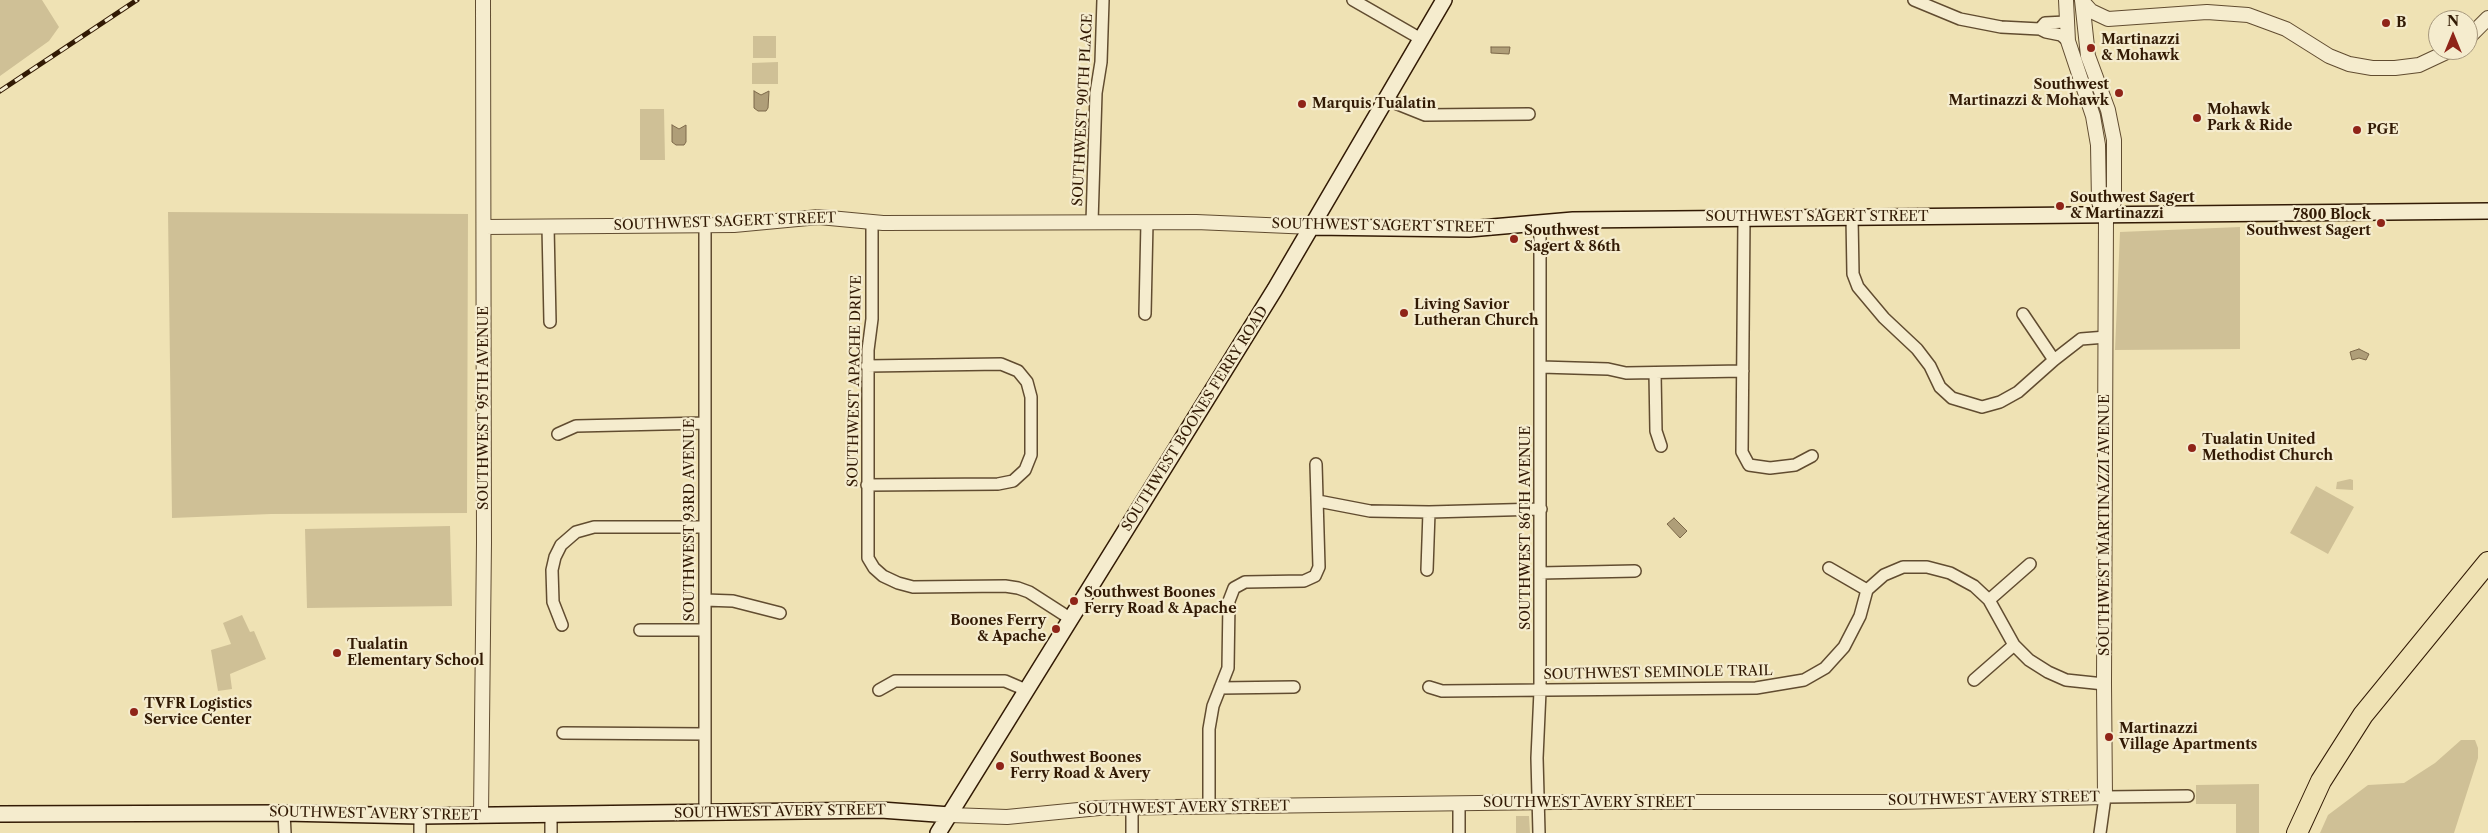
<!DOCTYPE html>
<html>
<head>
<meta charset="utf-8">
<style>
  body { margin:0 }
  #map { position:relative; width:2488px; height:833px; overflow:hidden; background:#efe2b4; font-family:"Libre Caslon Text",serif }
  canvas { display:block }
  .north { position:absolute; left:2428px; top:10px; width:50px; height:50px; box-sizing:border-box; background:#f5ecce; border:1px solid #a7987d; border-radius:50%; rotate:0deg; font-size:14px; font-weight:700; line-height:20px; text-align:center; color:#321a04 }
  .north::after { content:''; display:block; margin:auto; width:18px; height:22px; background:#8f2418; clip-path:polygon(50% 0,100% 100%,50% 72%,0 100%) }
</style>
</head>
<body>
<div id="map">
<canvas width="2488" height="833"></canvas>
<div class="north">N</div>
</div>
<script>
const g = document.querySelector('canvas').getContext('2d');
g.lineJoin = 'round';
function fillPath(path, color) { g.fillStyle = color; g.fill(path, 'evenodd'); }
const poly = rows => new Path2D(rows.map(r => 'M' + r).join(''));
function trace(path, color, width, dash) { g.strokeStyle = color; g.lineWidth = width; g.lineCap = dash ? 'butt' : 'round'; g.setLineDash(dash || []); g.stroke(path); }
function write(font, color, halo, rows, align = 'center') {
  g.font = font + ' "Libre Caslon Text",serif'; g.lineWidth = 4.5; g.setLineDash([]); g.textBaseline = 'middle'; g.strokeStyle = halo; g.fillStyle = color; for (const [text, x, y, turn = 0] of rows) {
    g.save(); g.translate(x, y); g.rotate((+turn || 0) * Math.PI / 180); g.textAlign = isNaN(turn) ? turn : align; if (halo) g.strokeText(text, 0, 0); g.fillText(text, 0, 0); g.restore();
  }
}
const green = poly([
  [0,0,42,0,59,27,49,41,0,76],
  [753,36,776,36,776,58,753,58],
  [778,62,778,84,752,84,752,63],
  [640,109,664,109,665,160,640,160],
  [168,212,468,214,467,513,271,514,172,518],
  [2240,227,2240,349,2115,350,2120,232],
  [2350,479,2353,480,2353,490,2336,489,2337,482],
  [2316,486,2354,507,2328,554,2290,533],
  [450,526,452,606,307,608,305,529],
  [242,615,250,632,254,631,266,659,230,674,232,689,218,691,211,650,231,644,223,623],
  [2461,740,2475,740,2478,748,2478,758,2454,833,2320,833,2328,815,2368,785,2404,783,2435,763],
  [2259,784,2259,833,2236,833,2236,804,2196,804,2196,785],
  [1516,816,1529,816,1530,833,1516,833]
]);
const water = poly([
  [1491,47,1510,47,1509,54,1491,53,1491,47],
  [754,91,761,95,769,91,768,108,766,111,758,111,754,108,754,91],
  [672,125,679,129,686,125,686,142,684,145,676,145,672,142,672,125],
  [2359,349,2369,354,2366,360,2359,358,2352,360,2350,352,2359,349],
  [1674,518,1687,531,1680,538,1667,524,1674,518]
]);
const minor = poly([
  [1353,0,1421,39],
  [1914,0,1960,19,2001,27,2040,29,2046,32,2061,35,2068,41],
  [2040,29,2045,23,2066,22],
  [1385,99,1425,115,1529,114],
  [1852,217,1853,274,1858,287,1884,318,1917,349,1930,366,1940,387,1952,398,1982,407,2000,402,2018,392,2054,360,2081,339,2106,337],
  [1744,218,1742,452,1749,465,1770,468,1795,465,1812,456],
  [1092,222,1096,93,1101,62,1103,0],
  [872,223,872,319,868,350,868,558,874,568,883,576,898,583,913,587,1005,586,1018,588,1029,592,1071,619],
  [705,225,705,814],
  [548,226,550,322],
  [1145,314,1147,222],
  [2023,314,2054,360],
  [1541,367,1608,369,1626,373,1743,371],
  [1655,373,1656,431,1661,446],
  [558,434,576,426,705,423],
  [867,485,998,484,1013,481,1025,470,1031,455,1031,397,1027,382,1018,371,1001,364,867,366],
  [1318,501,1370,511,1429,512,1541,509],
  [1829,568,1867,590],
  [1427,570,1429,512],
  [1540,573,1635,571],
  [705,600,733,601,780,613],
  [1989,600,2030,564],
  [562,625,553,602,552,570,555,557,561,545,576,532,594,527,704,527],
  [640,630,705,630],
  [1974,680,2014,645],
  [1429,687,1442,691,1756,688,1804,680,1825,668,1844,647,1860,616,1867,590,1884,575,1903,567,1927,567,1950,573,1974,586,1989,600,2014,645,2029,660,2048,672,2066,680,2104,684],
  [1220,688,1294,687],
  [879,690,895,681,1005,681,1026,690],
  [563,733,705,734],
  [1459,803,1459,833],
  [1209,806,1209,729,1213,706,1228,668,1229,601,1234,588,1245,582,1304,581,1315,576,1319,567,1316,464],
  [1132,807,1132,833],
  [284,813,285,833],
  [551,815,551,833],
  [420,816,420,833],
  [1539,833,1537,758,1540,691,1540,222],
  [2100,833,2105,797,2188,796]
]);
const tertiary = poly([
  [2082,0,2088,56,2108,110,2114,140,2114,202,2106,216],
  [2082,1,2091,11,2108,19,2207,12,2248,15,2286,29,2329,56,2349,64,2372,68,2395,68,2419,65,2451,50],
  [2468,38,2488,18],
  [484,227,734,225,819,217,883,223,1196,222,1312,227],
  [481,815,484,542,483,0],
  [950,815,1007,817,1099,808,1554,802,1896,802,2105,797,2104,684,2106,216,2099,202,2098,145,2093,116,2068,41,2066,0]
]);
const secondary = poly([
  [1312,227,1469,229,1573,220,2488,211],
  [0,814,284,813,420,816,881,810,950,815],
  [938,833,1275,289,1444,0]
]);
const motorway = poly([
  [2297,833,2321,781,2363,715,2488,562]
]);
const rail = poly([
  [0,91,137,0]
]);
const markers = [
  [2386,23,5,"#8f2418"],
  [2091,48,5,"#8f2418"],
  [2119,93,5,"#8f2418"],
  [1302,104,5,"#8f2418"],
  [2197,118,5,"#8f2418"],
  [2357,130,5,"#8f2418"],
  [2060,206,5,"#8f2418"],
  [2381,223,5,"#8f2418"],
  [1514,239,5,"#8f2418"],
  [1404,313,5,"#8f2418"],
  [2192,448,5,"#8f2418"],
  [1074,601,5,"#8f2418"],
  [1056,629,5,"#8f2418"],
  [337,653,5,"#8f2418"],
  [134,712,5,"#8f2418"],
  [2109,737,5,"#8f2418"],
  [1000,766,5,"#8f2418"]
];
const poiNames = [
  ["B",2396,23],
  ["Martinazzi",2101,40],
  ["& Mohawk",2101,56],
  ["Southwest",2109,85,"right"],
  ["Martinazzi & Mohawk",2109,101,"right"],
  ["Marquis Tualatin",1312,104],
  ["Mohawk",2207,110],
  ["Park & Ride",2207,126],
  ["PGE",2367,130],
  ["Southwest Sagert",2070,198],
  ["& Martinazzi",2070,214],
  ["7800 Block",2371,215,"right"],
  ["Southwest Sagert",2371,231,"right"],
  ["Southwest",1524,231],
  ["Sagert & 86th",1524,247],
  ["Living Savior",1414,305],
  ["Lutheran Church",1414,321],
  ["Tualatin United",2202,440],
  ["Methodist Church",2202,456],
  ["Southwest Boones",1084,593],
  ["Ferry Road & Apache",1084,609],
  ["Boones Ferry",1046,621,"right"],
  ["& Apache",1046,637,"right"],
  ["Tualatin",347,645],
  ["Elementary School",347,661],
  ["TVFR Logistics",144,704],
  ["Service Center",144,720],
  ["Martinazzi",2119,729],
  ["Village Apartments",2119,745],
  ["Southwest Boones",1010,758],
  ["Ferry Road & Avery",1010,774]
];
const streetNames = [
  ["SOUTHWEST 90TH PLACE",1083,110,-87],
  ["SOUTHWEST SAGERT STREET",1817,217],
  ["SOUTHWEST SAGERT STREET",725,222,-2],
  ["SOUTHWEST SAGERT STREET",1383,226,1],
  ["SOUTHWEST APACHE DRIVE",855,381,-89],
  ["SOUTHWEST 95TH AVENUE",484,408,-90],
  ["SOUTHWEST BOONES FERRY ROAD",1195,419,-58],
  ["SOUTHWEST 93RD AVENUE",690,520,-90],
  ["SOUTHWEST MARTINAZZI AVENUE",2105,525,-90],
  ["SOUTHWEST 86TH AVENUE",1526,528,-90],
  ["SOUTHWEST SEMINOLE TRAIL",1658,673,-1],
  ["SOUTHWEST AVERY STREET",1994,799,-1],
  ["SOUTHWEST AVERY STREET",1589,803],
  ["SOUTHWEST AVERY STREET",1184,808,-1],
  ["SOUTHWEST AVERY STREET",780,812,-1],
  ["SOUTHWEST AVERY STREET",375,814,1]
];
fillPath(green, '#cfc096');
fillPath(water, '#af9e78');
trace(water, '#7d694a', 1);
trace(minor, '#614c30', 14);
trace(tertiary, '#614c30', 16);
trace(secondary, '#321a04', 18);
trace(motorway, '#321a04', 22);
trace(minor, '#f5ecce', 11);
trace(tertiary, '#f5ecce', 14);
trace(secondary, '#f5ecce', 15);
trace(motorway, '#efe2b4', 20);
trace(rail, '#321a04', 5);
trace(rail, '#f5ecce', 3, [9]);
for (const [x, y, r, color] of markers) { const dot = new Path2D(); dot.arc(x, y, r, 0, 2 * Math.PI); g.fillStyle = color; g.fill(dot); trace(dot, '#f5ecce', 2); }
write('bold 14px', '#321a04', '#f5ecce', poiNames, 'left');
write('14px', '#321a04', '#f5ecce', streetNames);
</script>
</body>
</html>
